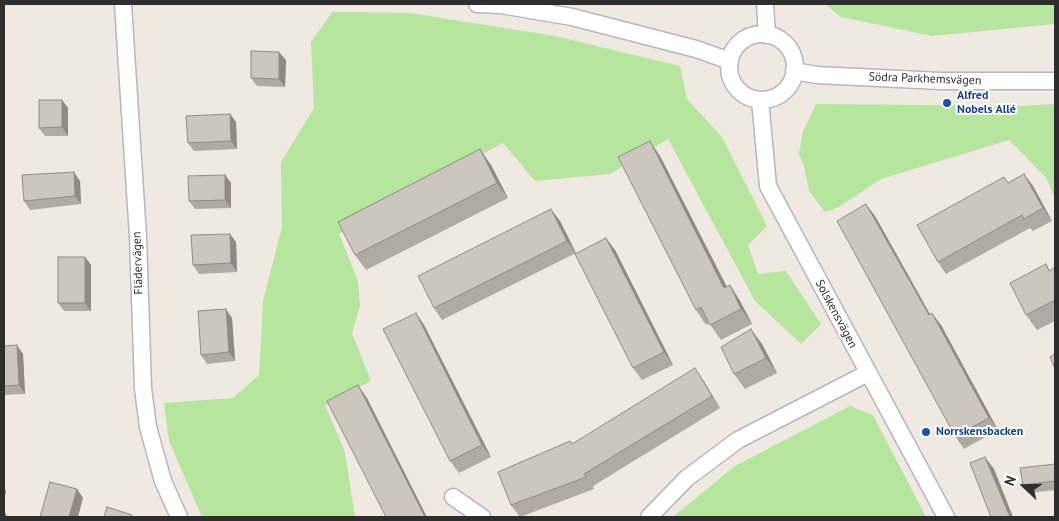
<!DOCTYPE html>
<html>
<head>
<meta charset="utf-8">
<style>
  body { margin:0 }
  #map { position:relative; width:1059px; height:521px; overflow:hidden; background:#efe9e1; font-family:"PT Sans",sans-serif }
  canvas { display:block }
  .frame { position:absolute; inset:0; border:5px solid #2e2e2e; pointer-events:none }
  .north { position:absolute; left:999px; top:461px; width:50px; height:50px; -webkit-text-stroke:4px #fff; paint-order:stroke; rotate:291deg; font-size:14px; font-weight:700; line-height:20px; text-align:center; color:#2e2e2e }
  .north::after { content:''; display:block; margin:auto; width:18px; height:22px; background:#2e2e2e; clip-path:polygon(50% 0,100% 100%,50% 72%,0 100%) }
</style>
</head>
<body>
<div id="map">
<canvas width="1059" height="521"></canvas>
<div class="frame"></div>
<div class="north">N</div>
</div>
<script>
const g = document.querySelector('canvas').getContext('2d');
g.lineJoin = 'round';
function fillPath(path, color) { g.fillStyle = color; g.fill(path, 'evenodd'); }
const poly = rows => new Path2D(rows.map(r => 'M' + r).join(''));
function trace(path, color, width, dash) { g.strokeStyle = color; g.lineWidth = width; g.lineCap = dash ? 'butt' : 'round'; g.setLineDash(dash || []); g.stroke(path); }
function write(font, color, halo, rows, align = 'center') {
  g.font = font + ' "PT Sans",sans-serif'; g.lineWidth = 4; g.setLineDash([]); g.textBaseline = 'middle'; g.strokeStyle = halo; g.fillStyle = color; for (const [text, x, y, turn = 0] of rows) {
    g.save(); g.translate(x, y); g.rotate((+turn || 0) * Math.PI / 180); g.textAlign = isNaN(turn) ? turn : align; if (halo) g.strokeText(text, 0, 0); g.fillText(text, 0, 0); g.restore();
  }
}
const green = poly([
  [825,4,1055,4,1055,24,932,36,841,17],
  [332,12,410,13,555,36,680,66,687,99,722,137,767,226,748,245,758,274,786,271,821,324,801,344,755,301,668,139,610,174,535,181,503,143,339,234,358,281,360,306,352,333,371,381,325,405,345,452,355,517,202,517,169,441,164,403,233,398,259,375,263,301,282,227,281,162,314,108,311,42],
  [816,104,1019,106,1055,104,1055,199,1047,179,1009,140,881,179,839,207,825,212,809,191,804,166,799,154,803,131],
  [850,406,873,415,926,517,673,517,735,466]
]);
const minor = poly([
  [123,4,138,237,143,388,148,427,163,481,179,517],
  [477,4,501,5,572,17,696,49,730,61],
  [765,4,767,35],
  '729 67a33 33 0 1 1 66 0a33 33 0 1 1-66 0Z',
  [794,71,817,75,940,81,1055,81],
  [760,100,768,186,946,517],
  [453,497,482,517],
  [649,517,687,478,738,440,868,373]
]);
const wall = poly([
  [286,60,285,87,257,86,251,78],
  [62,100,68,108,68,136,45,136,39,128],
  [230,114,236,122,237,149,194,151,188,143],
  [660,156,727,287,730,285,740,301,752,324,721,340,709,323,706,325,696,310],
  [491,165,508,198,366,270,355,255],
  [1024,174,1033,186,1052,221,1033,231,1030,228,946,274,938,262,1004,177,1008,183],
  [225,175,231,183,231,208,195,209,189,201],
  [80,181,81,204,30,210,24,201],
  [875,216,930,314,941,325,998,430,964,449,955,436],
  [560,221,576,253,442,320,434,308],
  [236,242,237,272,199,274,193,265],
  [615,250,673,365,642,380,633,368],
  [85,257,91,265,91,311,64,311,58,303],
  [1046,264,1050,271,1055,267,1055,321,1037,330,1026,315],
  [416,313,424,325,491,457,459,473,450,461],
  [232,318,235,361,207,364,201,355],
  [762,344,777,373,745,389,734,374],
  [4,346,23,354,25,394,4,395],
  [703,380,720,408,593,486,594,489,520,517,511,505,572,444],
  [1055,464,1055,490,1029,493,1023,485]
]);
const shadedWall = poly([
  [279,52,286,60,285,87,279,79],
  [62,100,68,108,68,136,62,127],
  [230,114,236,122,237,149,231,141],
  [650,141,660,156,735,303,724,288],
  [480,149,491,165,508,198,497,183],
  [74,172,80,181,81,204,75,196],
  [1024,174,1033,186,1052,221,1043,208],
  [225,175,231,183,231,208,225,200],
  [866,204,875,216,937,327,929,315],
  [551,209,560,221,576,253,567,241],
  [230,234,236,242,237,272,231,263],
  [606,238,615,250,673,365,664,352],
  [85,257,91,265,91,311,85,303],
  [730,285,740,301,752,324,741,309],
  [226,309,232,318,235,361,229,352],
  [416,313,424,325,491,457,482,445],
  [932,313,941,325,998,430,989,418],
  [751,329,762,344,777,373,766,358],
  [17,345,23,354,25,394,19,385],
  [695,368,703,380,720,408,712,396],
  [358,385,367,398,427,517,425,517],
  [985,457,994,469,1013,517,1010,517],
  [4,487,6,491,4,500],
  [77,489,83,498,78,517,69,517],
  [4,511,8,517,4,517]
]);
const building = poly([
  [251,51,279,52,279,79,251,78,251,51],
  [39,100,62,100,62,127,39,128,39,100],
  [230,114,231,141,188,143,186,116,230,114],
  [650,141,724,288,730,285,741,309,710,325,701,307,696,310,618,157,650,141],
  [480,149,497,183,355,255,338,222,480,149],
  [74,172,75,196,24,201,22,175,74,172],
  [1024,174,1043,208,1024,219,1022,215,938,262,917,225,1004,177,1008,183,1024,174],
  [225,175,225,200,189,201,188,176,225,175],
  [866,204,929,315,932,313,989,418,955,436,837,221,866,204],
  [551,209,567,241,434,308,418,276,551,209],
  [230,234,231,263,193,265,191,235,230,234],
  [606,238,664,352,633,368,575,254,606,238],
  [58,257,85,257,85,303,58,303,58,257],
  [1046,264,1049,271,1055,267,1055,300,1026,315,1010,283,1046,264],
  [226,309,229,352,201,355,198,311,226,309],
  [416,313,482,445,450,461,383,329,416,313],
  [751,329,766,358,734,374,721,347,751,329],
  [17,345,19,385,4,386,4,346,17,345],
  [1055,354,1055,369,1050,357,1055,354],
  [695,368,712,396,584,474,586,477,511,505,498,472,570,441,572,444,695,368],
  [358,385,425,517,386,517,327,401,358,385],
  [985,457,1010,517,991,517,970,463,985,457],
  [1055,464,1055,481,1023,485,1020,468,1055,464],
  [50,482,77,489,69,517,40,517,50,482],
  [107,507,132,515,131,517,104,517,107,507]
]);
const markers = [
  [947,103,5,"#1a4fb4"],
  [926,432,5,"#1a4fb4"]
];
const streetNames = [
  ["Södra Parkhemsvägen",925,79,2],
  ["Flädervägen",138,263,-92],
  ["Solskensvägen",836,314,62]
];
const transitNames = [
  ["Alfred",957,96],
  ["Nobels Allé",957,110],
  ["Norrskensbacken",936,432]
];
fillPath(green, '#b6e59e');
trace(minor, '#b4b7c1', 19);
trace(minor, '#fff', 16);
fillPath(wall, '#afaba4');
fillPath(shadedWall, '#8e8b86');
fillPath(building, '#cbc7bf');
trace(building, '#8e8b86', 1);
for (const [x, y, r, color] of markers) { const dot = new Path2D(); dot.arc(x, y, r, 0, 2 * Math.PI); g.fillStyle = color; g.fill(dot); trace(dot, '#fff', 2); }
write('12px', '#2e2e2e', '#fff', streetNames);
write('bold 12px', '#164399', '#fff', transitNames, 'left');
</script>
</body>
</html>
